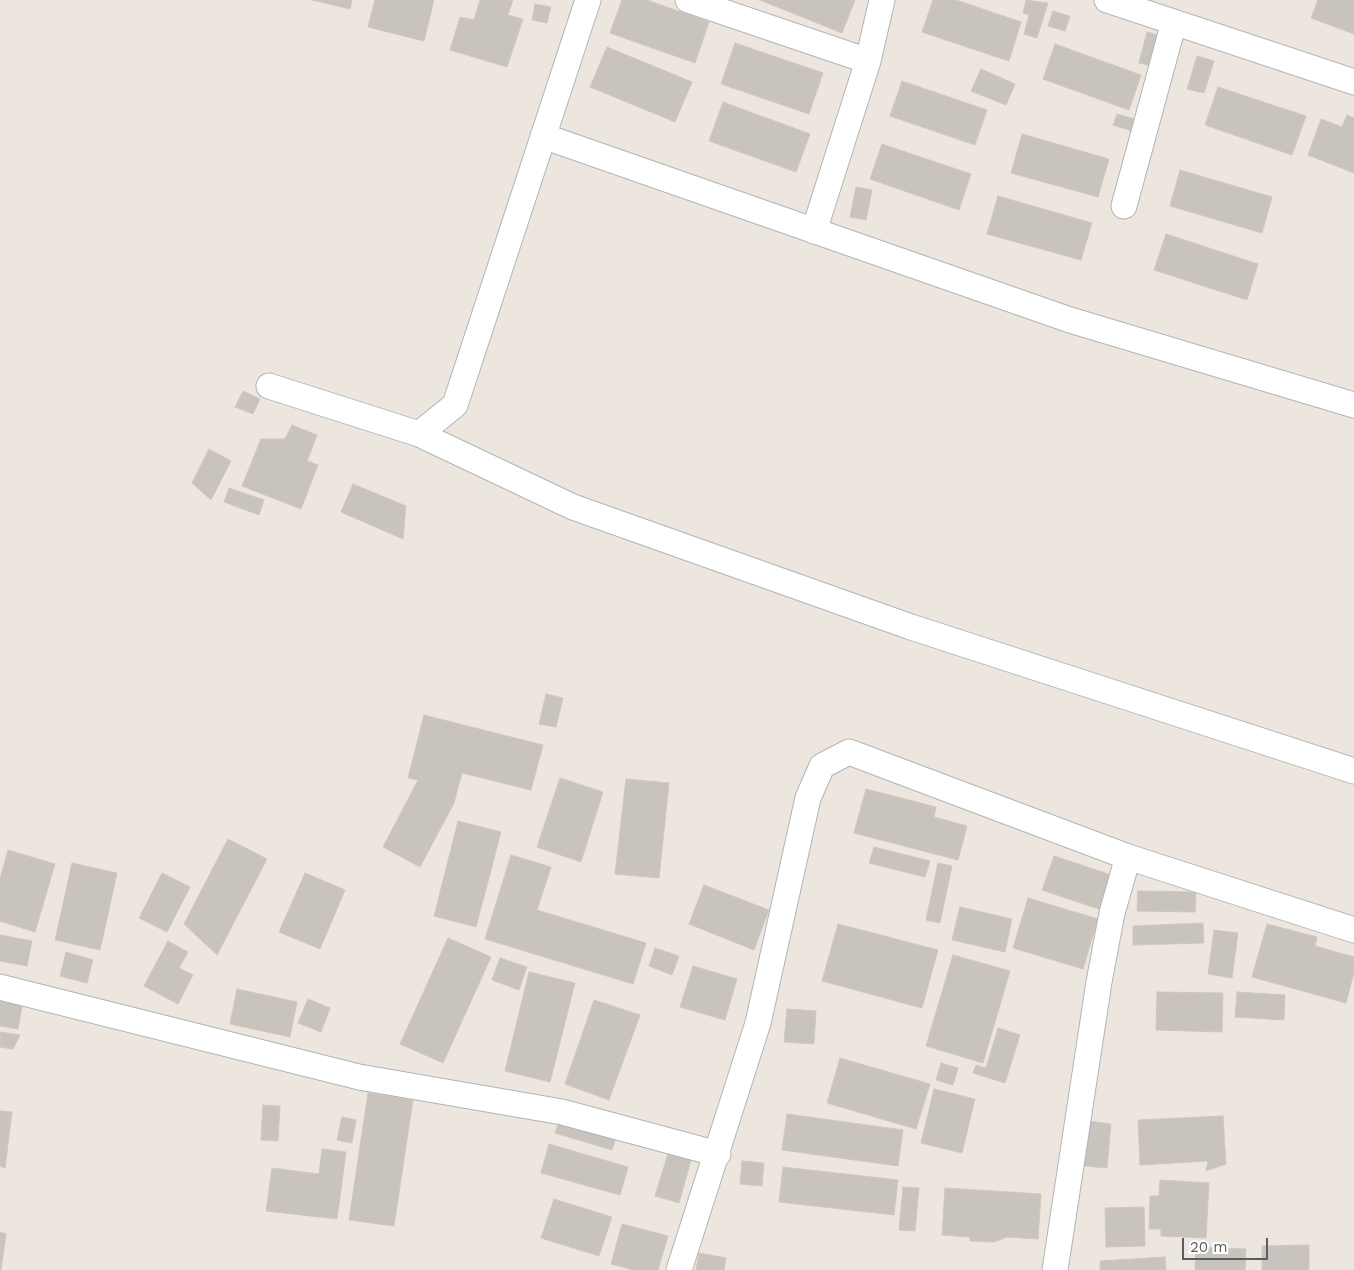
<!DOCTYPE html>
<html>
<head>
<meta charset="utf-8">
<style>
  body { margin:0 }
  #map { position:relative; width:1354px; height:1270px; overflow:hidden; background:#ede6de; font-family:"Work Sans",sans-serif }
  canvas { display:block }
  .scale { position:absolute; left:1182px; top:1238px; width:86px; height:22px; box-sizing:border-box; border:2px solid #575e61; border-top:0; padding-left:6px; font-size:15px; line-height:18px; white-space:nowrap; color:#575e61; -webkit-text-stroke:4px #fff; paint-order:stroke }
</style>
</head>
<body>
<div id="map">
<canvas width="1354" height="1270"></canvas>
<div class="scale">20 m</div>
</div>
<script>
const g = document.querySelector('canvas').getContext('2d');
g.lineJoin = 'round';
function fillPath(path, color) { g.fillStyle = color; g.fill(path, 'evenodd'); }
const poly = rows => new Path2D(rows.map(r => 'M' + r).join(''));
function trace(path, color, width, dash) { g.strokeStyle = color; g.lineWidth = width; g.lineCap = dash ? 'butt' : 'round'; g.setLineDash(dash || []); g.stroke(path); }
const building = poly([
  [312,0,352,0,350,9,312,0],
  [375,0,434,0,424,41,368,27,375,0],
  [480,0,513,0,508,15,523,19,507,67,450,50,460,17,474,20,480,0],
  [622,0,647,0,709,22,695,63,610,33,622,0],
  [760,0,855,0,842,33,760,0],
  [933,0,956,0,1021,22,1009,61,922,32,933,0],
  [1026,0,1048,3,1037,38,1024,34,1029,15,1023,13,1026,0],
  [1318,0,1354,0,1354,34,1311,18,1318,0],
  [535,4,551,7,547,23,532,20,535,4],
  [1053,11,1070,16,1065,31,1048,26,1053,11],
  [1147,32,1165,37,1157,67,1139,63,1147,32],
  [735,43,823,73,809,114,721,84,735,43],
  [1055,44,1141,75,1129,110,1043,79,1055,44],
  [607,47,692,82,675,122,590,87,607,47],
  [1197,56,1214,61,1204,93,1187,89,1197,56],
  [981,69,1015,84,1006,105,971,91,981,69],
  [902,81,987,110,975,145,890,116,902,81],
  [1218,87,1306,116,1292,155,1205,125,1218,87],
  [723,102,810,134,796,172,709,141,723,102],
  [1117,114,1138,120,1135,132,1113,125,1117,114],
  [1347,115,1354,118,1354,173,1308,155,1321,119,1342,127,1347,115],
  [1022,134,1109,159,1098,197,1011,173,1022,134],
  [882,144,971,174,959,210,870,179,882,144],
  [1180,170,1272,197,1262,233,1170,206,1180,170],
  [856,187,872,190,866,220,850,217,856,187],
  [998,196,1092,223,1081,260,987,234,998,196],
  [1166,234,1258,264,1247,300,1154,270,1166,234],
  [243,391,260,399,253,414,235,407,243,391],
  [292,425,317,435,307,461,318,465,301,509,242,486,261,439,285,439,292,425],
  [209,449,231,461,211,500,192,483,209,449],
  [353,484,406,506,403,539,341,512,353,484],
  [229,488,264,500,259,515,224,502,229,488],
  [546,694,563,698,556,727,539,724,546,694],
  [424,715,543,745,531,790,462,773,454,803,420,867,383,847,418,780,408,778,424,715],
  [560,778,603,792,581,862,537,847,560,778],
  [626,779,669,783,659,878,615,874,626,779],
  [866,789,936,807,934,817,967,826,958,860,854,833,866,789],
  [458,821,501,832,476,927,434,916,458,821],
  [228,839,267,859,217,955,184,924,228,839],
  [874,847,930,861,925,877,869,863,874,847],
  [8,850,55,864,35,932,0,921,0,879,8,850],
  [511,855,551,867,537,910,646,943,633,984,485,939,511,855],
  [1054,856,1117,877,1105,911,1042,890,1054,856],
  [72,863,117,873,100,950,55,940,72,863],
  [938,863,952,866,940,923,926,920,938,863],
  [162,873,190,887,167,932,139,918,162,873],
  [305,873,345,890,320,949,279,932,305,873],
  [704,885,769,910,754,950,689,924,704,885],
  [1138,891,1196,892,1195,912,1137,911,1138,891],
  [1028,898,1098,919,1083,969,1013,948,1028,898],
  [960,907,1012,919,1005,952,952,940,960,907],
  [1203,923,1204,943,1133,945,1133,926,1203,923],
  [838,924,938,950,922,1008,822,981,838,924],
  [1267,924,1317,937,1315,946,1354,957,1354,972,1346,1003,1252,977,1267,924],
  [1214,930,1238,933,1232,978,1208,974,1214,930],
  [0,935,32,941,27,966,0,961,0,935],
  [448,938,491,957,443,1063,400,1044,448,938],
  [168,941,188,952,179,968,193,975,178,1004,144,986,168,941],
  [655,948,679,956,672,975,649,966,655,948],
  [66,952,93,960,87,983,60,976,66,952],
  [953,955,1010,971,983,1063,926,1046,953,955],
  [500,958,527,967,519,990,492,980,500,958],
  [693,966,737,979,725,1020,680,1007,693,966],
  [529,972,575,983,550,1082,505,1071,529,972],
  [237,989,297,1002,290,1037,230,1024,237,989],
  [0,992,24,996,18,1029,0,1026,0,992],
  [1157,992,1223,993,1222,1032,1156,1030,1157,992],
  [1237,992,1285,995,1284,1020,1235,1017,1237,992],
  [308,999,330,1008,321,1032,298,1023,308,999],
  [594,1000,640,1015,609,1100,565,1084,594,1000],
  [787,1009,816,1011,814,1044,784,1042,787,1009],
  [998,1028,1020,1035,1005,1083,973,1073,976,1065,986,1068,998,1028],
  [0,1032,20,1035,13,1049,0,1047,0,1032],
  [840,1058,930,1084,916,1129,827,1103,840,1058],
  [941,1063,958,1068,953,1085,936,1080,941,1063],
  [934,1089,975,1099,962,1153,921,1143,934,1089],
  [368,1093,413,1100,394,1226,349,1220,368,1093],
  [263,1105,280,1106,278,1141,261,1140,263,1105],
  [0,1111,12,1112,5,1168,0,1166,0,1111],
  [787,1114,903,1130,898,1166,782,1150,787,1114],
  [1223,1116,1226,1164,1206,1171,1208,1161,1140,1165,1138,1120,1223,1116],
  [342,1117,356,1120,352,1143,337,1140,342,1117],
  [560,1120,616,1137,612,1150,555,1133,560,1120],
  [1088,1121,1111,1124,1107,1168,1084,1166,1088,1121],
  [549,1144,628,1167,620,1195,541,1173,549,1144],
  [322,1149,346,1152,337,1219,266,1211,272,1168,319,1174,322,1149],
  [668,1154,691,1160,679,1203,655,1196,668,1154],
  [742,1161,764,1163,762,1186,740,1184,742,1161],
  [783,1167,898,1180,894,1215,779,1202,783,1167],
  [1160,1180,1209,1183,1206,1238,1161,1236,1161,1229,1149,1229,1150,1196,1159,1196,1160,1180],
  [903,1187,919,1188,915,1231,899,1230,903,1187],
  [945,1188,1041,1194,1038,1239,1007,1237,994,1242,970,1241,970,1237,942,1235,945,1188],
  [554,1199,612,1217,599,1256,541,1238,554,1199],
  [1144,1207,1145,1246,1106,1247,1105,1208,1144,1207],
  [622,1224,668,1236,658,1270,634,1270,611,1264,622,1224],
  [0,1232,6,1234,1,1270,0,1270,0,1232],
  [1309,1245,1309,1270,1262,1270,1262,1246,1309,1245],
  [1196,1247,1246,1249,1245,1270,1195,1270,1196,1247],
  [699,1253,726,1258,724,1270,696,1270,699,1253],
  [1165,1257,1166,1270,1100,1270,1100,1261,1165,1257]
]);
const minor = poly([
  [688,0,868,61],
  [1107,0,1354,82],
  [543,136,1070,320,1354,405],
  [1124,206,1174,22],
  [814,231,868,61,882,0],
  [269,386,419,434,455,405,588,0],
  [419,434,573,507,911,627,1354,771],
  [0,987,359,1077,562,1112,718,1154],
  [679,1270,758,1023,808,798,822,766,849,752,1128,857,1354,930],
  [1055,1270,1099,982,1112,913,1128,857]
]);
fillPath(building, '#c9c3bd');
trace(building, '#d2c6bc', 1);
trace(minor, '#b0b4b8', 27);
trace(minor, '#fff', 25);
</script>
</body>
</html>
